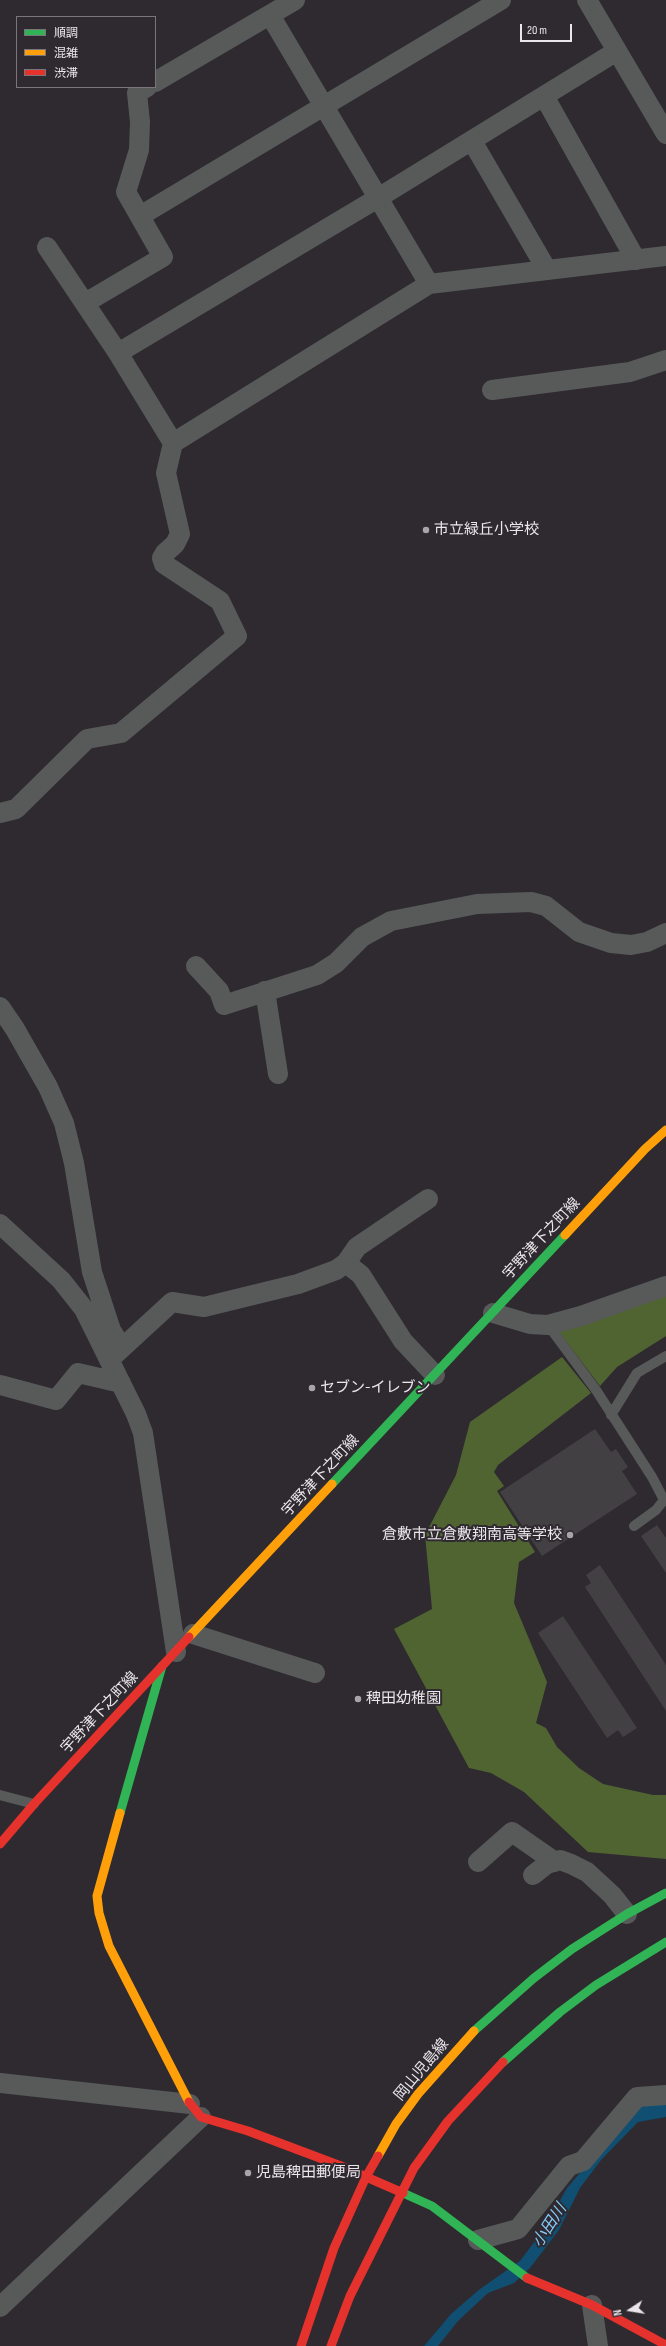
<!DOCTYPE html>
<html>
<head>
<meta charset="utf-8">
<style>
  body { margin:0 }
  #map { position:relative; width:666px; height:2346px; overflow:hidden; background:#2e2a2f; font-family:"Sofia Sans Condensed","Noto Sans JP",sans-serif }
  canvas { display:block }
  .legend { position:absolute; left:16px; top:16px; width:140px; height:72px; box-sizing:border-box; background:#2f2930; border:1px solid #7a757b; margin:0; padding:5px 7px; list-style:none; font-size:12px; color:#eae6eb }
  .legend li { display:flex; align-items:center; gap:8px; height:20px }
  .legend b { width:20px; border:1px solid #7a757b }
  .north { position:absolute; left:610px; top:2290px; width:40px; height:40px; -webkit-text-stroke:3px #2f2930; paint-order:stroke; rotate:258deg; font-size:11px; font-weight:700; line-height:16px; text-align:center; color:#eae6eb }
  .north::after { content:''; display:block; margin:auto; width:14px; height:18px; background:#eae6eb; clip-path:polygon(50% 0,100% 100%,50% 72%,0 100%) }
  .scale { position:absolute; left:520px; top:24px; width:52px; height:18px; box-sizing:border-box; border:2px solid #eae6eb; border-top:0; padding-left:5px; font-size:12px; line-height:14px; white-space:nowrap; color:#eae6eb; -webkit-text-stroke:3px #2f2930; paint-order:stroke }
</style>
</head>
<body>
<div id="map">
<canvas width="666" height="2346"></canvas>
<ul class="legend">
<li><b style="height:5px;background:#30b455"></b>順調</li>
<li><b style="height:5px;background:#ff9f0a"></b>混雑</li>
<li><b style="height:5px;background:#e5322d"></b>渋滞</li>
</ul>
<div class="north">N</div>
<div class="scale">20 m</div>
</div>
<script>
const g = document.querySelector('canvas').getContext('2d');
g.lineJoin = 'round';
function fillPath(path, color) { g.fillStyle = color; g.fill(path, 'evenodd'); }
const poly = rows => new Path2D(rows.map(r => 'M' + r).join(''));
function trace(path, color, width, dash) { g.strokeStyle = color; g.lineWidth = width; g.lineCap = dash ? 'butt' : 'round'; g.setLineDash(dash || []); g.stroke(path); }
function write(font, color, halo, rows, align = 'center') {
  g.font = font + ' "Sofia Sans Condensed","Noto Sans JP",sans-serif'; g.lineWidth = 4; g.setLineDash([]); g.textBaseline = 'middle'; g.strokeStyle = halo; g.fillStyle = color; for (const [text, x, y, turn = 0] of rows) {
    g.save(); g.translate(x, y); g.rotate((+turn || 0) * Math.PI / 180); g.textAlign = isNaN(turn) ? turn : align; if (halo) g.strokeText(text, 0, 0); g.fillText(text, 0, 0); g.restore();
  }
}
const forest = poly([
  [666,1293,666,1336,617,1367,600,1386,559,1332],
  [562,1357,591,1393,498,1465,494,1472,504,1486,497,1491,535,1552,519,1562,514,1603,547,1682,536,1723,546,1728,557,1747,579,1768,603,1784,653,1795,666,1795,666,1859,588,1852,524,1792,491,1773,469,1768,394,1629,432,1609,425,1535,456,1475,470,1422]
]);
const water = poly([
  [666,2103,666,2117,638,2122,601,2160,580,2188,559,2230,530,2268,514,2283,488,2293,458,2321,438,2346,424,2346,451,2314,480,2289,520,2261,544,2229,567,2188,638,2106]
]);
const building = poly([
  [595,1429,611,1452,616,1449,628,1467,622,1471,637,1494,542,1556,500,1492],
  [657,1525,666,1538,666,1573,641,1536],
  [600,1565,666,1665,666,1711,585,1587,591,1583,586,1575],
  [563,1616,637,1728,623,1737,618,1730,607,1738,538,1633]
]);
const lane = poly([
  [548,1325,596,1390,652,1477,664,1500,656,1510,634,1526],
  [611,1415,637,1373,666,1356],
  [0,1795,34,1804]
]);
const street = poly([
  [587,0,666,134],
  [270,15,429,284],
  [155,82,295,0],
  [544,96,636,260],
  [472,141,547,270],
  [140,216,501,0],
  [85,303,163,257,126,192,139,150,140,122,137,93,147,87],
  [118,353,378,198,617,51],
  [492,390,630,372,666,360],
  [173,443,429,284,666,256],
  [0,813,16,809,87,739,121,733,237,636,220,601,164,564,162,558,165,553,175,544,180,534,166,473,173,443,118,353,47,247],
  [196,966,219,991,224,1005,317,975,336,963,362,937,391,921,477,904,531,902,546,906,579,932,611,943,631,945,647,942,666,933],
  [265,991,278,1074],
  [0,1007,15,1029,48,1087,64,1123,74,1163,92,1272,111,1330,122,1348],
  [0,1224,61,1280,84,1309,136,1414,143,1433,176,1652],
  [346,1263,361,1275,403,1341,435,1375],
  [493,1313,530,1324,548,1325,581,1316,666,1286],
  [109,1360,172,1302,204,1307,298,1284,336,1270,346,1263,357,1247,428,1199],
  [0,1385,56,1400,78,1373,121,1383],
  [193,1634,315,1673],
  [478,1862,512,1832,555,1862],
  [533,1875,547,1864,560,1860,571,1864,587,1872,612,1895,627,1914],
  [0,2083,190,2104],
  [478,2240,518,2229,569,2166,583,2161,637,2097,666,2095],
  [592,2305,598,2346],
  [0,2307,201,2117]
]);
const fast = poly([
  [332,1484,565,1235],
  [120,1813,162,1666],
  [474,2031,534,1978,572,1949,627,1914,666,1893],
  [503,2062,560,2012,596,1985,666,1942],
  [403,2193,432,2206,527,2278]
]);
const slow = poly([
  [565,1235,645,1149,666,1130],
  [189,1637,332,1484],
  [120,1813,97,1896,99,1913,109,1946,189,2102],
  [378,2156,396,2124,418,2094,474,2031]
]);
const jam = poly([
  [0,1844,34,1804,189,1637],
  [189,2102,201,2117,248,2131,341,2166,403,2193],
  [527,2278,592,2305,666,2345],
  [301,2346,334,2248,366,2177,378,2156],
  [331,2346,350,2296,414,2168,448,2121,503,2062]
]);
const markers = [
  [426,530,4,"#a8a4a9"],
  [312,1388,4,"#a8a4a9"],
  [570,1535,4,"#a8a4a9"],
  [358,1699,4,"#a8a4a9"],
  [248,2173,4,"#a8a4a9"]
];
const poiNames = [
  ["市立緑丘小学校",434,530],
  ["セブン-イレブン",320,1388],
  ["倉敷市立倉敷翔南高等学校",562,1535,"right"],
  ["稗田幼稚園",366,1699],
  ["児島稗田郵便局",256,2173]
];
const streetNames = [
  ["宇野津下之町線",542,1239,-47],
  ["宇野津下之町線",321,1476,-47],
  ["宇野津下之町線",100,1713,-47],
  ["岡山児島線",422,2070,-50]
];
const waterNames = [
  ["小田川",550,2226,-57]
];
fillPath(forest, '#506432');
fillPath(water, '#104f72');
fillPath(building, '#434044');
trace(lane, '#585a5a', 10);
trace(street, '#585a5a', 20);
trace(fast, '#30b455', 9);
trace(slow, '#ff9f0a', 9);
trace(jam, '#e5322d', 9);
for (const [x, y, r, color] of markers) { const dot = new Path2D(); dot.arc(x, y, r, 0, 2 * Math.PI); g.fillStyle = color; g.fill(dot); trace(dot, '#2f2930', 1.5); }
write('15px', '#eae6eb', '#2f2930', poiNames, 'left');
write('15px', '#eae6eb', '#2f2930', streetNames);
write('italic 16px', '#84c9f7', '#2f2930', waterNames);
</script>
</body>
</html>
